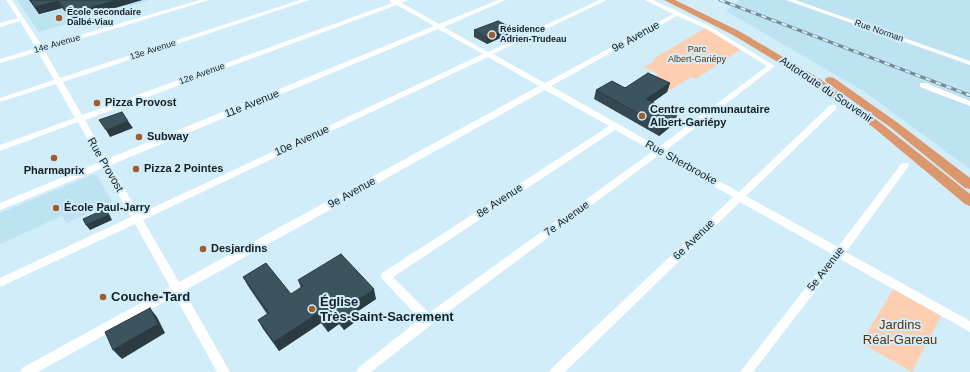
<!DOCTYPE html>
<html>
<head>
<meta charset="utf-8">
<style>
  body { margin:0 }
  canvas { display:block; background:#d1edfa }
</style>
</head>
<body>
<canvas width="970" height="372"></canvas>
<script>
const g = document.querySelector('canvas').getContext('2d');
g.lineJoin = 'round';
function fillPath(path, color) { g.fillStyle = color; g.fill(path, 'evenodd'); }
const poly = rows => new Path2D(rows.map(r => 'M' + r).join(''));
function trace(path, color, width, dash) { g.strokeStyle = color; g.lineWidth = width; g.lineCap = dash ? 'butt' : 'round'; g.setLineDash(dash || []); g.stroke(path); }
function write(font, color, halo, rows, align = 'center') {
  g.font = font + ' Arial,sans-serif'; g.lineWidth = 4; g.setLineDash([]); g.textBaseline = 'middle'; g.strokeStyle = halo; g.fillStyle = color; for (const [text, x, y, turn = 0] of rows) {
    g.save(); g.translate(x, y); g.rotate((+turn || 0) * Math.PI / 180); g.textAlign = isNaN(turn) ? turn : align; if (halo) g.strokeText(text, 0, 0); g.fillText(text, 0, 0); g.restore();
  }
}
const built = poly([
  [17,0,151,0,39,32],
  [740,0,970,0,970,169,865,92,726,11],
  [92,175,97,175,112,202,67,223,62,216,0,244,0,213]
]);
const green = poly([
  [707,27,743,48,696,79,691,77,667,92,646,82,659,74,644,67,655,61,653,59],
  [893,289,941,316,912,372,861,343]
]);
const minor = poly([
  [6,0,12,0,42,46,200,0,209,0,44,50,60,78,300,0,309,0,63,82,82,115,392,3,389,0,408,0,402,3,439,24,498,0,506,0,444,27,488,52,599,0,607,0,493,54,545,83,673,14,645,0,653,0,709,26,775,66,665,151,739,192,830,105,836,105,836,109,746,196,838,247,902,163,908,163,909,165,908,167,846,252,970,321,970,332,840,259,753,372,740,372,832,254,740,202,565,372,550,372,552,368,733,197,659,155,432,324,371,372,356,372,358,368,420,319,382,279,381,276,382,273,609,126,545,90,184,291,230,372,217,372,175,296,38,372,20,372,22,368,170,287,135,224,0,287,0,278,131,217,103,168,0,210,0,203,100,162,78,122,0,151,0,145,75,118,56,84,0,102,0,98,54,80,38,52,0,63,0,59,36,48,20,21,0,27,0,23,18,18,6,0],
  [397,5,434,26,107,159,85,120,397,5],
  [677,16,705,28,767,66,659,147,551,86,677,16],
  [438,29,483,54,139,214,111,165,438,29],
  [488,57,539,86,179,282,143,220,488,57],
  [615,130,653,151,429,313,393,277,615,130],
  [786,0,795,0,970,61,970,65,786,0],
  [920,83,926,83,970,101,970,106,920,87,920,83]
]);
const highway = poly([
  [664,0,675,0,739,31,817,77,882,124,970,194,970,206,965,204,874,128,809,81,733,35,664,0],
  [830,77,834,78,898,123,970,178,970,189,965,188,890,127,826,82,825,80,826,78,830,77]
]);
const railFar1 = poly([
  [720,0,969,95]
]);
const rail = poly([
  [966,94,970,95]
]);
const wall = poly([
  [29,0,142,0,73,20,62,8,39,14],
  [474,30,509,34,487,44,474,37],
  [670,83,667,92,653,102,674,124,659,136,594,99,596,90],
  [243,277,291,294,301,288,298,280,376,299,358,311,360,318,344,330,339,324,328,332,321,323,279,351,263,329,258,320,267,314,248,286]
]);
const shadedWall = poly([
  [117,0,142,0,73,20,69,14],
  [58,1,62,8,39,14,35,7],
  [510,27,509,34,487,44,487,38],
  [670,83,667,92,644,108,646,99],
  [677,115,674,124,659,136,661,126],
  [128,121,133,128,110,137,106,130],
  [105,209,109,214,112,220,90,230,86,225],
  [374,289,376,299,358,311,360,318,344,330,341,321,353,303],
  [150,308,157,317,165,333,122,359,113,350],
  [317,314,321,323,279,351,274,342],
  [336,315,339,324,328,332,325,323]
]);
const building = poly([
  [30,0,117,0,69,14,58,1,35,7,30,0],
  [498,21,510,27,487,38,474,30,498,21],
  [648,73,670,83,646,99,677,115,661,126,596,90,612,81,625,88,648,73],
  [122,112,128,121,106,130,99,120,122,112],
  [105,209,109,215,86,225,83,219,105,209],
  [341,254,374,289,353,303,358,309,341,321,336,315,325,323,317,314,274,342,258,320,269,313,243,277,266,263,291,294,303,286,298,280,341,254],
  [150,308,158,324,113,350,105,332,150,308]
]);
const markers = [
  [59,18,4,"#a05c2e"],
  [492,35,4,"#a05c2e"],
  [97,103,4,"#a05c2e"],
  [642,116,4,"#a05c2e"],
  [139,137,4,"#a05c2e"],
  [54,158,4,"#a05c2e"],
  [136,169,4,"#a05c2e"],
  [56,208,4,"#a05c2e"],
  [203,249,4,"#a05c2e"],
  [103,297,4,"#a05c2e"],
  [312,309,4,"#a05c2e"]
];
const farPoinames = [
  ["École secondaire",67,13],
  ["Dalbé-Viau",67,23],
  ["Résidence",500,30],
  ["Adrien-Trudeau",500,40]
];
const farStreetnames = [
  ["Rue Norman",879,31,19],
  ["14e Avenue",57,44,-16],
  ["13e Avenue",153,50,-18],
  ["12e Avenue",202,74,-20]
];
const farParknames = [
  ["Parc",697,50],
  ["Albert-Gariépy",697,60]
];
const streetNames = [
  ["9e Avenue",636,37,-29],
  ["Autoroute du Souvenir",826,90,34],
  ["11e Avenue",252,104,-22],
  ["10e Avenue",302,141,-25],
  ["Rue Sherbrooke",681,163,29],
  ["Rue Provost",105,165,60],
  ["9e Avenue",352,193,-29],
  ["8e Avenue",500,201,-33],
  ["7e Avenue",567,219,-36],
  ["6e Avenue",694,240,-44],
  ["5e Avenue",826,269,-52]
];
const poiNames = [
  ["Pizza Provost",105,103],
  ["Centre communautaire",650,110],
  ["Albert-Gariépy",650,123],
  ["Subway",147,137],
  ["Pizza 2 Pointes",144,169],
  ["Pharmaprix",54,171,"center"],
  ["École Paul-Jarry",64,208],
  ["Desjardins",211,249]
];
const nearPoinames = [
  ["Couche-Tard",111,297],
  ["Église",320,302],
  ["Très-Saint-Sacrement",320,317]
];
const nearParknames = [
  ["Jardins",900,325],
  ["Réal-Gareau",900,340]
];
fillPath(built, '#bde2f2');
fillPath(green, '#feceb1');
fillPath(minor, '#fff');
fillPath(highway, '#dc986d');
trace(railFar1, '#788b94', 3);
trace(rail, '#788b94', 4);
trace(railFar1, '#d1edfa', 2, [5.5]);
trace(rail, '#d1edfa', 2.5, [7]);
fillPath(wall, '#344852');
fillPath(shadedWall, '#2a3b42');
fillPath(building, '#3c545f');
trace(building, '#2a3b42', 1);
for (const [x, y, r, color] of markers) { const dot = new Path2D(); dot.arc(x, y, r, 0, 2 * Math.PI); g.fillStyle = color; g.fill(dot); trace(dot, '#d1edfa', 1.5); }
write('bold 9px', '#151f24', '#d1edfa', farPoinames, 'left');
write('9px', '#151f24', '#d1edfa', farStreetnames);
write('9px', '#632f05', '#d1edfa', farParknames);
write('11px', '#151f24', '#d1edfa', streetNames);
write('bold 11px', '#151f24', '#d1edfa', poiNames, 'left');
write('bold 13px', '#151f24', '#d1edfa', nearPoinames, 'left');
write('13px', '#632f05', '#d1edfa', nearParknames);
</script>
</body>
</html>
